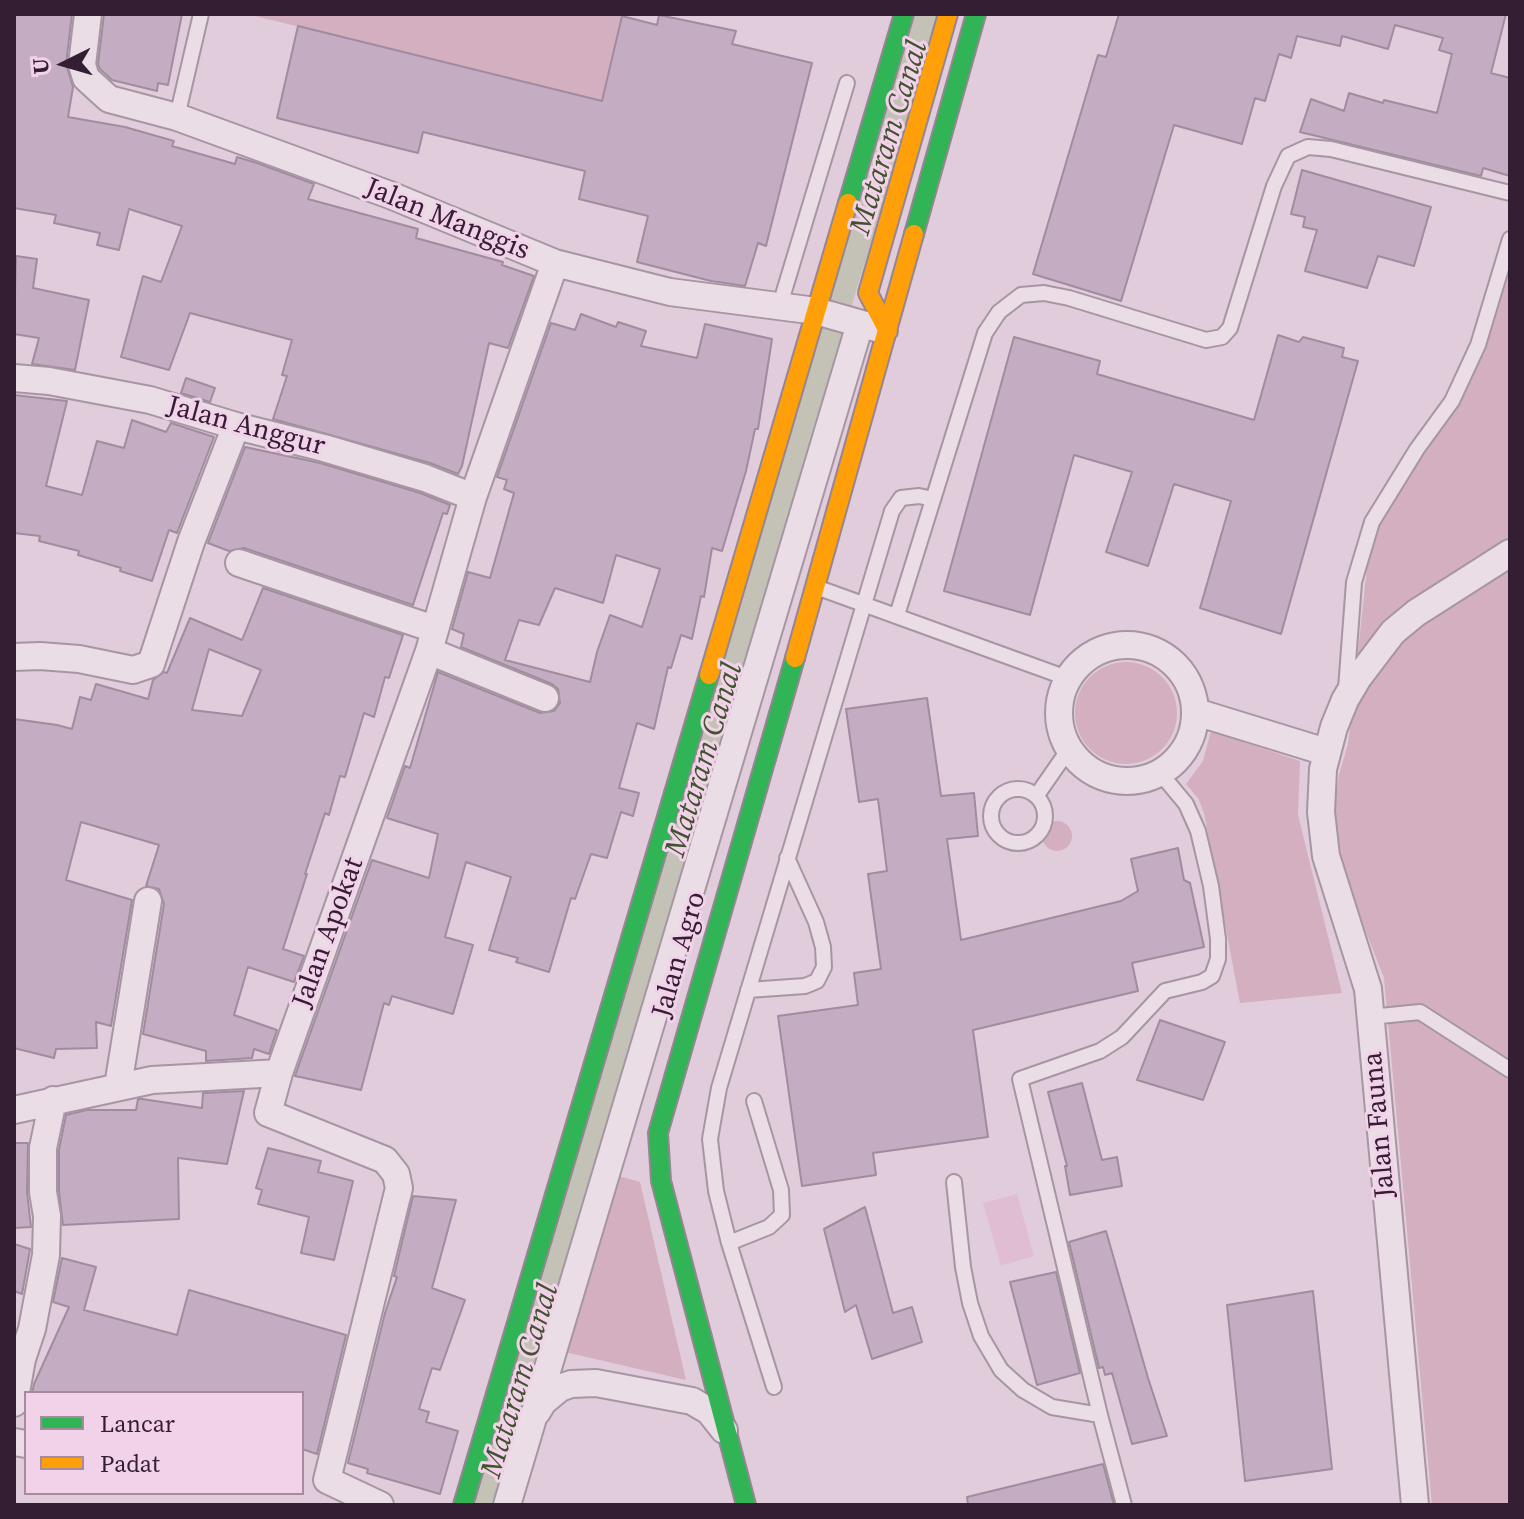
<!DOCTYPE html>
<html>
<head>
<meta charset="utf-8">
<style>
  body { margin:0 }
  #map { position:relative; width:1524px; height:1519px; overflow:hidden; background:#e1ccdc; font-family:"Source Serif 4",serif }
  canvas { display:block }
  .frame { position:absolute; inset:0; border:16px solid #341e33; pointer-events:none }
  .legend { position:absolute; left:24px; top:1391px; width:280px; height:104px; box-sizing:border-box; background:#f2d2e9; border:2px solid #a68aa0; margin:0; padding:10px 14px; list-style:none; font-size:24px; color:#341e33 }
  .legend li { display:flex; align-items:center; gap:16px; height:40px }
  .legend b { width:40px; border:2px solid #a68aa0 }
  .north { position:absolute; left:24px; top:24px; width:80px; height:80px; -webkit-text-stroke:6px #f2d2e9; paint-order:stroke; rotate:265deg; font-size:22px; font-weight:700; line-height:32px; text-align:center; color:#341e33 }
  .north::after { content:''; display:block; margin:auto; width:28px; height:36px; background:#341e33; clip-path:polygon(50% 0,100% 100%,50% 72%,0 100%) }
</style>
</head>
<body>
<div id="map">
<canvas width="1524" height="1519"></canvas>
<div class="frame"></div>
<ul class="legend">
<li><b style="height:10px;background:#30b455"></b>Lancar</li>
<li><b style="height:10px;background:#ff9f0a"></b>Padat</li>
</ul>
<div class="north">U</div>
</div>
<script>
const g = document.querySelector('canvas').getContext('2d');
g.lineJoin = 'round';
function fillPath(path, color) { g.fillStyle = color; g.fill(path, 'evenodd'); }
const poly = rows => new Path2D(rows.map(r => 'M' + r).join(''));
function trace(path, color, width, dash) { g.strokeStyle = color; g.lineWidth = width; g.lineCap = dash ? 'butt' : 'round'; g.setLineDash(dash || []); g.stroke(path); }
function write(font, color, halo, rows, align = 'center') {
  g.font = font + ' "Source Serif 4",serif'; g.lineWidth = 6; g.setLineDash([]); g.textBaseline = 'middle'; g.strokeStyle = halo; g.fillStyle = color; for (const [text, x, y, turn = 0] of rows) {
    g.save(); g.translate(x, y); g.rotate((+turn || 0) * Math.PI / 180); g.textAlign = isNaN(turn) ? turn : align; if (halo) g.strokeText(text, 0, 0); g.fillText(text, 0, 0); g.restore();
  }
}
const farmland = poly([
  [1017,1194,1034,1256,1001,1266,983,1203]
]);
const green = poly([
  [247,14,623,14,602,101],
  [1510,237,1510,1505,1432,1505,1384,978,1343,873,1336,842,1333,811,1339,775,1348,744,1372,522,1446,410],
  '1075 713a51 51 0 1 1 102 0a51 51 0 1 1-102 0Z',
  [1211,731,1300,761,1298,815,1342,993,1240,1003,1204,813,1198,798,1186,784,1203,761],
  '1042 836a15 15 0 1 1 30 0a15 15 0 1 1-30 0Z',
  [615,1175,640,1182,686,1380,565,1352]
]);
const canal = poly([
  [484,1505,843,286,927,14]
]);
const building = poly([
  [14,14,72,14,66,64,73,87,68,117,125,127,174,141,172,146,235,164,237,157,257,163,314,184,308,199,418,229,416,238,503,262,502,265,534,276,508,348,489,343,462,466,458,474,430,463,273,419,287,376,282,375,292,340,190,313,169,370,121,357,143,276,161,282,182,226,129,209,119,250,97,245,100,233,54,223,56,215,14,208,14,14],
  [104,14,182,14,168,85,158,83,157,91,112,80,100,69,98,64,104,14],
  [1119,14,1506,14,1491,73,1510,78,1510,176,1483,168,1481,176,1300,132,1311,99,1344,111,1349,93,1383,103,1384,100,1437,113,1452,54,1439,50,1443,38,1395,25,1388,49,1342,36,1340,46,1297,36,1291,58,1279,54,1265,101,1255,98,1242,144,1174,125,1121,301,1033,274,1098,55,1106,57,1119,14],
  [659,15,736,31,732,44,812,63,766,246,758,243,745,286,711,281,637,262,648,216,579,199,585,171,423,132,418,153,277,118,298,26,602,101,622,16,657,25,659,15],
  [1302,170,1431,207,1414,266,1378,256,1367,288,1305,271,1317,230,1303,227,1305,217,1291,214,1302,170],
  [16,256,37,259,33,288,89,300,75,370,32,364,39,338,14,334,16,256],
  [581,314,616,327,618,322,646,331,641,346,697,358,705,324,772,339,758,429,755,429,746,471,722,551,712,548,704,597,701,596,692,639,681,635,671,668,668,667,654,729,637,723,619,788,639,793,633,816,621,812,607,858,591,854,575,899,571,898,549,972,516,962,518,958,489,950,511,877,466,862,445,937,473,945,453,1014,392,996,389,1005,384,1003,361,1090,295,1076,372,860,429,878,438,834,387,818,405,766,410,768,438,672,540,713,554,711,560,703,558,689,552,684,461,647,464,634,452,629,468,572,490,578,514,493,504,489,507,480,497,477,551,323,575,330,581,314],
  [616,555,660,569,642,627,610,615,597,652,590,682,505,660,519,620,539,625,555,588,603,603,616,555],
  [1278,335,1299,342,1303,337,1344,348,1342,357,1358,361,1281,634,1200,608,1231,501,1174,484,1148,566,1106,552,1132,472,1074,455,1030,615,944,591,1014,337,1100,361,1097,374,1254,420,1278,335],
  [186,378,215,388,210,402,181,393,186,378],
  [14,395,67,401,46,486,82,495,97,441,124,448,132,420,166,432,171,423,214,437,177,533,169,530,152,581,120,571,121,568,78,555,79,551,39,541,40,536,14,533,14,395],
  [245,447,320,463,420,493,450,505,447,514,443,513,413,605,244,548,229,551,208,543,245,447],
  [263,588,403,635,389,678,385,677,374,717,364,713,345,777,340,776,329,815,325,813,305,874,307,874,283,949,304,956,294,982,248,967,234,1015,277,1030,269,1054,254,1049,252,1058,206,1061,206,1051,143,1034,164,904,159,889,146,886,159,845,81,822,66,880,132,900,111,1026,96,1022,97,1048,56,1049,54,1058,14,1048,14,719,57,725,72,729,80,697,91,700,96,684,148,699,153,680,164,672,167,673,190,618,242,640,263,588],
  [209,649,261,670,242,716,192,710,209,649],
  [927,698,941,796,974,793,978,836,947,839,961,940,1121,901,1138,891,1131,859,1178,848,1184,880,1190,883,1204,947,1132,963,1138,991,973,1030,988,1137,873,1153,876,1175,802,1186,778,1016,858,1005,854,973,881,969,868,874,887,871,878,799,859,802,846,709,927,698],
  [1160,1020,1225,1042,1203,1100,1137,1080,1160,1020],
  [1082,1083,1102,1160,1117,1157,1122,1186,1070,1195,1065,1166,1067,1166,1048,1092,1082,1083],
  [244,1091,227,1164,178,1158,179,1219,63,1225,59,1191,59,1150,66,1115,87,1110,136,1110,138,1099,142,1099,202,1108,203,1093,244,1091],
  [14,1143,28,1143,27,1192,31,1227,14,1228,14,1143],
  [268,1148,321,1161,318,1172,353,1181,334,1260,301,1253,309,1217,258,1204,262,1190,256,1188,268,1148],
  [413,1196,456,1200,432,1288,465,1300,440,1370,432,1368,419,1409,429,1412,426,1422,458,1431,440,1494,367,1473,368,1469,348,1463,385,1313,397,1277,394,1276,413,1196],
  [865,1207,893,1313,912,1307,922,1342,872,1359,856,1305,845,1312,824,1229,865,1207],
  [1106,1231,1148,1378,1167,1436,1132,1444,1112,1373,1105,1375,1103,1367,1099,1368,1069,1242,1106,1231],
  [14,1244,30,1249,22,1294,14,1291,14,1244],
  [62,1258,96,1267,84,1310,177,1335,189,1290,346,1335,317,1454,302,1449,302,1393,32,1393,34,1384,69,1307,53,1302,62,1258],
  [1056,1272,1080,1373,1037,1385,1010,1282,1056,1272],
  [1313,1291,1332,1469,1245,1481,1227,1305,1313,1291],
  [1103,1464,1114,1505,968,1505,967,1497,1103,1464]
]);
const lane = poly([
  [177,117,201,14],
  [779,308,847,83],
  [816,587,1067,678],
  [897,615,985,333,999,312,1021,295,1044,293,1069,298,1206,340,1222,337,1230,328,1274,186,1288,156,1308,147,1331,149,1510,193],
  [1346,689,1354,582,1372,522,1417,449,1452,401,1478,345,1510,239],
  '991 816a27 27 0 1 1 54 0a27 27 0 1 1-54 0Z',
  [1037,795,1069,749],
  [748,990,805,986,817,981,824,967,823,947,816,922,787,858],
  [1370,1017,1420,1012,1510,1070],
  [954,1182,963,1267,970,1303,981,1336,1001,1370,1023,1390,1052,1407,1100,1415],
  [729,1243,769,1227,782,1215,781,1190,754,1101],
  [774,1387,729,1243,716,1191,710,1139,719,1088,892,511,901,498,919,496,933,499],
  [1124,1505,1100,1415,1020,1079,1100,1051,1122,1037,1165,991,1202,982,1212,976,1218,959,1218,939,1211,886,1198,831,1186,804,1161,774]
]);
const street = poly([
  [88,14,82,65,86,78,109,99,177,117,390,195,555,263,670,292,816,311,876,328],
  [14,378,49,381,150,400,236,426,324,448,425,478,473,497],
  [239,563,434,629],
  '1059 713a68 68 0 1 1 136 0a68 68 0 1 1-136 0Z',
  [429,651,545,698],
  [14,657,40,656,79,659,133,670,151,664,191,542,236,426],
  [1196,712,1326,752],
  [118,1086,148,901],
  [14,1110,152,1080,279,1073],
  [14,1403,22,1359,32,1329,46,1255,47,1216,43,1192,43,1148,53,1100],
  [537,1412,543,1402,560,1388,571,1384,596,1383,692,1401,709,1411,724,1430],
  [14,1442,26,1444],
  [380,1505,327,1480,396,1200,399,1188,396,1174,385,1160,268,1113,279,1073,429,651,473,497,555,263],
  [507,1505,860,324],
  [1415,1505,1368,989,1326,856,1321,812,1323,769,1334,727,1345,700,1358,678,1393,632,1416,613,1510,553]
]);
const fast = poly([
  [848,203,904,14],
  [914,234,976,14],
  [463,1505,709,675],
  [746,1505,661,1181,658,1133,795,658]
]);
const slow = poly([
  [888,331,868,293,948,14],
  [795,658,914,234],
  [709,675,848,203]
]);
const streetNames = [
  ["Jalan Manggis",447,220,22],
  ["Jalan Anggur",246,427,15],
  ["Jalan Apokat",329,933,-70],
  ["Jalan Agro",680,955,-74],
  ["Jalan Fauna",1380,1125,-95]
];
const waterNames = [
  ["Mataram Canal",890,138,-73],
  ["Mataram Canal",705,760,-73],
  ["Mataram Canal",521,1381,-73]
];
fillPath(farmland, '#e0bdd3');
fillPath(green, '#d3afbf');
trace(canal, '#c4c2b6', 28);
fillPath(building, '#c4adc2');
trace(building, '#a08c9e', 2);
trace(lane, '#a696a3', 18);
trace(street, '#a696a3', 30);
trace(fast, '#968593', 22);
trace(slow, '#968593', 22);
trace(lane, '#eadde6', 14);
trace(street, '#eadde6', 26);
trace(fast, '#30b455', 18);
trace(slow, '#ff9f0a', 18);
write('28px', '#341e33', '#f2d2e9', streetNames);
write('italic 30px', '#40532f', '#f2d2e9', waterNames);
</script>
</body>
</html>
